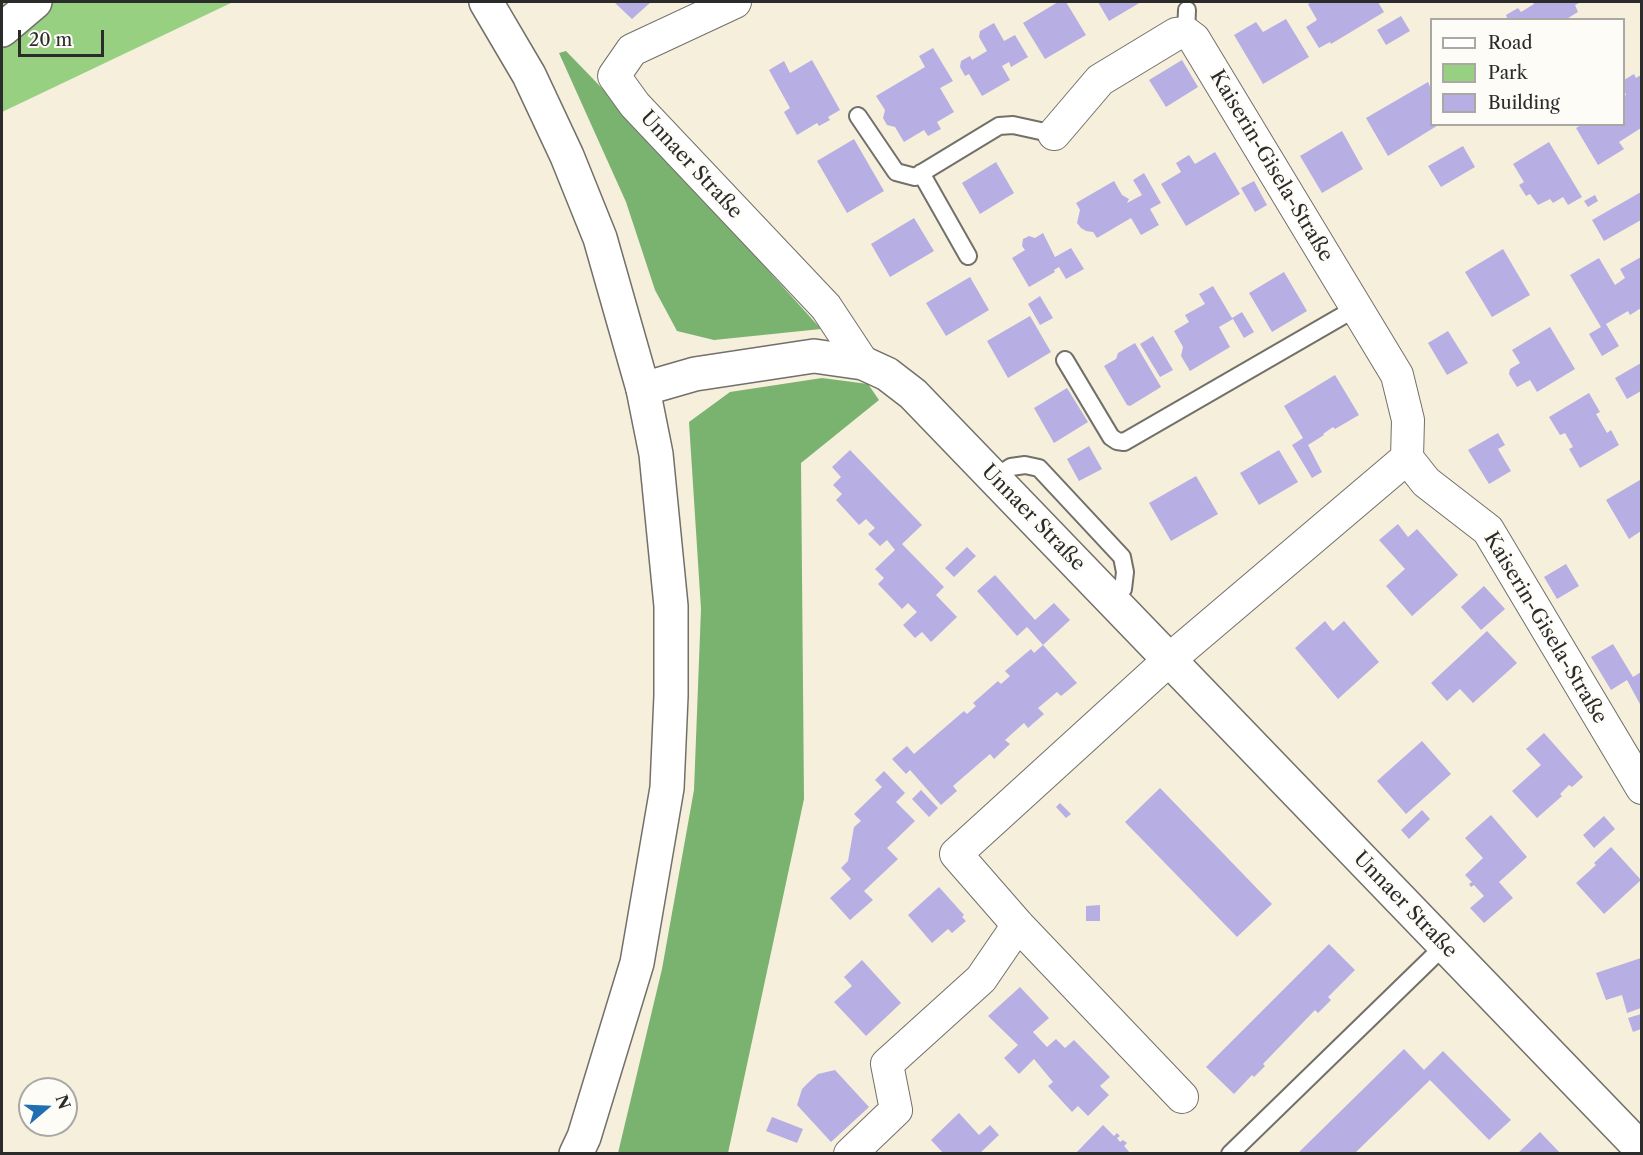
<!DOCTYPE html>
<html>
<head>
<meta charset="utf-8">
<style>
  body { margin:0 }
  #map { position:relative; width:1643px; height:1155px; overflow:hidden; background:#f5efdc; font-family:"Libre Caslon Text",serif }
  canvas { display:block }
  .frame { position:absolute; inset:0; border:3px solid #2b2b2b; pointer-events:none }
  .legend { position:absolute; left:1430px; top:18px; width:195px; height:108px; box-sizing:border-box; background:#fdfcf7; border:2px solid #a9a8a5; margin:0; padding:8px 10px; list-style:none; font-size:18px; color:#2b2b2b }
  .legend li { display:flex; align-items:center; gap:12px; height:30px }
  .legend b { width:30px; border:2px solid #a9a8a5 }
  .north { position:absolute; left:18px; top:1077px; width:60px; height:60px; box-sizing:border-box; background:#fdfcf7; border:2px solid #a9a8a5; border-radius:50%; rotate:71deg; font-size:16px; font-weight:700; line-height:24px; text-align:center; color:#2b2b2b }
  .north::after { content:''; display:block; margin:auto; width:21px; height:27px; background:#1f6fb2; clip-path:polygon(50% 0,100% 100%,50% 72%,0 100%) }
  .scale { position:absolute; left:18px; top:30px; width:86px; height:27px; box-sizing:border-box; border:3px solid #2b2b2b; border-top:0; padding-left:8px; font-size:18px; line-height:21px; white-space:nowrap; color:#2b2b2b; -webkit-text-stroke:4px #fdfcf7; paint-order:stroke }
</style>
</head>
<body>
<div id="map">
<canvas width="1643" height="1155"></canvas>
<div class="frame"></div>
<ul class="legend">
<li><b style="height:8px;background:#fff"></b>Road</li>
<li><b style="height:16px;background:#98d082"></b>Park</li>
<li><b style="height:16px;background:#b7afe3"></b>Building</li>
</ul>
<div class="north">N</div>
<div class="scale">20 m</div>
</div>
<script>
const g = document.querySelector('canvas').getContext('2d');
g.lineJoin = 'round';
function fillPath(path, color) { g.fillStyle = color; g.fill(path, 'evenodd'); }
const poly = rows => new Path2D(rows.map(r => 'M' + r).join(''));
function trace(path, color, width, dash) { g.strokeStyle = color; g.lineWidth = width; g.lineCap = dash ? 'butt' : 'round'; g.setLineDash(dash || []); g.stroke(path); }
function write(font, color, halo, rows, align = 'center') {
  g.font = font + ' "Libre Caslon Text",serif'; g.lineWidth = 5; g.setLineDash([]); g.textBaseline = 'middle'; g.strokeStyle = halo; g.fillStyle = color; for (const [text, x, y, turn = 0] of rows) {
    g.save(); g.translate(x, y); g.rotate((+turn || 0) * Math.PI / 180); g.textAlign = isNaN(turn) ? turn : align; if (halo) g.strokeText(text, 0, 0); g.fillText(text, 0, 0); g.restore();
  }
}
const green = poly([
  [2,2,233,2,2,112]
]);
const forest = poly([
  [566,51,626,113,821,329,714,340,677,331,655,290,626,202,559,53],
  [822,378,868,384,879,400,801,463,804,799,728,1153,618,1153,662,969,694,790,701,609,689,422,730,392]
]);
const building = poly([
  [614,2,651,2,632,19],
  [1058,2,1066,2,1086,35,1045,59,1023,23],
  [1098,2,1141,2,1109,21],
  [1312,2,1378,2,1384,12,1331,44,1330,42,1319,48,1306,27,1317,20,1308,4],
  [1533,2,1581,2,1575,5,1578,12,1565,20,1508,20,1506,15,1518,8,1521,12,1534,4],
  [1401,16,1410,31,1386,45,1377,30],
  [1286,19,1309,57,1263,84,1234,35,1256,22,1263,32],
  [994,23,1004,41,1015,35,1028,57,1011,67,1009,62,1002,66,1010,80,982,96,969,74,965,76,960,67,961,61,970,56,972,60,987,51,979,37,980,31],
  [933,48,953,81,940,88,954,112,937,122,941,129,928,136,924,130,904,142,895,127,887,125,883,118,885,110,876,96,925,67,919,56],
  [812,60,840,110,828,117,830,120,819,126,817,123,797,135,784,112,790,108,769,70,784,61,790,73],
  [1182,60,1198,87,1166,107,1149,80],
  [1634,74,1636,78,1641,75,1641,128,1619,142,1624,149,1598,165,1576,128,1583,124,1624,124,1624,96,1626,95,1624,90,1624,80],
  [1428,82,1431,89,1431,124,1440,124,1388,156,1366,118],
  [1342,131,1363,169,1322,193,1300,156],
  [854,139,884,191,847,213,817,161],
  [1549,142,1582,197,1568,205,1563,197,1553,203,1550,199,1538,205,1530,194,1526,196,1519,185,1524,182,1513,164],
  [1463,146,1475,167,1441,187,1428,166],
  [1215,152,1240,194,1186,226,1161,184,1181,172,1176,163,1189,155,1195,164],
  [996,162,1014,193,980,214,962,183],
  [1144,173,1161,203,1150,209,1159,225,1141,235,1131,218,1097,238,1093,232,1086,231,1081,228,1077,223,1080,210,1076,203,1114,181,1122,195,1129,199,1127,203,1142,195,1133,180],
  [1254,181,1267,205,1255,212,1241,188],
  [1641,192,1641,220,1604,241,1592,220],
  [1595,195,1598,201,1588,207,1584,201],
  [914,218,934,251,890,277,871,244],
  [1043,233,1055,257,1071,248,1084,269,1066,279,1059,267,1054,270,1055,272,1029,287,1012,258,1025,250,1022,246,1023,239,1029,236,1035,238],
  [1503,249,1530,295,1492,317,1465,272],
  [1641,257,1641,308,1630,315,1628,311,1606,324,1619,346,1602,356,1589,334,1601,327,1570,275,1599,258,1615,285,1625,278,1620,269],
  [1284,272,1307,311,1272,332,1249,293],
  [970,277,989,310,946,336,926,303],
  [1213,286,1232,318,1242,312,1254,332,1244,338,1233,319,1219,327,1230,347,1190,371,1181,356,1183,347,1174,331,1189,322,1185,315,1205,304,1199,294],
  [1040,296,1053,318,1040,325,1028,304],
  [1030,316,1051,352,1008,378,987,341],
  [1550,327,1575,369,1537,392,1530,380,1517,387,1509,374,1510,369,1520,363,1512,350],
  [1448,331,1468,363,1447,375,1428,343],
  [1153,336,1173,370,1160,377,1140,344],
  [1135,343,1161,387,1130,406,1127,405,1104,366,1116,359,1118,353],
  [1641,363,1641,391,1627,399,1615,378],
  [1335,375,1359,415,1335,429,1333,427,1323,434,1324,435,1308,445,1322,472,1312,478,1292,445,1303,438,1284,406],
  [1067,388,1088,422,1054,443,1034,408],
  [1589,393,1600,412,1596,414,1607,433,1611,430,1619,445,1580,468,1569,449,1573,447,1565,433,1560,435,1549,417],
  [1498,433,1505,445,1498,449,1511,471,1489,484,1468,450],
  [1089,446,1102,469,1079,481,1067,459],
  [850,450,922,525,902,544,944,587,936,595,957,617,931,642,922,632,915,638,903,625,917,612,908,603,902,609,878,584,884,578,875,569,895,550,887,540,880,546,868,534,875,528,866,519,859,525,836,500,842,494,833,485,841,477,832,467],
  [1279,450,1298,482,1259,505,1240,473],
  [1196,476,1218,514,1171,541,1149,503],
  [1640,480,1641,482,1641,531,1629,539,1606,500],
  [1398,524,1408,537,1417,529,1458,575,1412,616,1386,586,1405,569,1379,540],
  [967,547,976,556,954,577,945,568],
  [1566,564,1579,586,1557,599,1544,577],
  [995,575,1035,620,1054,603,1070,620,1043,645,1027,627,1017,636,977,591],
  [1484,586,1505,609,1481,630,1461,607],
  [1325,621,1333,631,1344,621,1379,662,1338,699,1295,648],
  [1487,631,1517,663,1473,703,1460,689,1447,701,1431,683],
  [1613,644,1633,677,1641,672,1641,706,1627,680,1611,690,1591,657],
  [1043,645,1077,683,1061,696,1057,692,1038,708,1044,714,1028,728,1024,723,1005,740,1010,744,994,759,990,754,953,786,957,791,941,805,910,770,906,774,892,759,907,746,914,754,964,711,967,714,976,706,973,703,998,681,1001,684,1010,676,1005,671,1031,649,1034,653],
  [1544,733,1583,777,1572,787,1569,785,1560,794,1562,796,1537,818,1512,791,1541,765,1526,749],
  [1422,741,1451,774,1406,814,1377,781],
  [884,771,905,793,896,802,915,821,887,848,898,859,864,891,873,900,850,920,830,898,851,879,841,868,848,861,854,827,861,821,854,814,882,787,875,780],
  [1160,788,1272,904,1237,937,1125,822],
  [921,790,938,808,929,817,912,799],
  [1060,803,1071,814,1066,818,1056,807],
  [1422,810,1430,819,1409,839,1401,830],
  [1491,815,1527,857,1499,882,1513,898,1484,923,1470,908,1484,896,1474,885,1471,887,1469,884,1472,882,1465,875,1483,858,1465,838],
  [1604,816,1615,829,1594,848,1583,835],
  [1611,847,1641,880,1604,914,1576,883,1596,865,1594,863],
  [939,887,964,915,962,917,966,921,952,933,948,929,932,943,908,915],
  [1100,905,1100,921,1086,921,1086,906],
  [1329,944,1355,970,1328,997,1331,1000,1318,1013,1315,1010,1263,1064,1265,1066,1254,1077,1252,1075,1234,1094,1206,1067],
  [1641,958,1641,1008,1627,1013,1622,995,1606,1000,1596,973],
  [862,960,901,1003,866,1036,834,1002,852,986,844,977],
  [1020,987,1049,1018,1033,1032,1047,1047,1056,1039,1065,1048,1074,1040,1110,1077,1100,1086,1109,1095,1088,1116,1078,1106,1072,1112,1048,1086,1053,1082,1034,1059,1019,1074,1004,1058,1018,1045,988,1016],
  [1641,1014,1641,1029,1633,1032,1628,1018],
  [1404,1049,1424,1070,1443,1051,1511,1120,1489,1140,1430,1080,1354,1154,1297,1154],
  [835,1070,869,1107,831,1142,797,1105,802,1089,810,1081,818,1074],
  [959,1113,979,1135,990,1125,999,1135,979,1154,944,1154,931,1140],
  [772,1117,803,1129,797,1143,766,1131],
  [1103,1125,1114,1136,1117,1133,1120,1136,1117,1138,1120,1142,1123,1140,1127,1143,1124,1146,1131,1154,1075,1154],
  [1540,1132,1561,1154,1517,1154]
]);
const service = poly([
  [1186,33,1187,10],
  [858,116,896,172,915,177,999,126,1013,125,1054,134],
  [921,173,968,256],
  [1065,360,1111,437,1117,441,1124,442,1356,308],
  [994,478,1011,467,1025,465,1039,468,1122,557,1125,572,1123,589,1113,601],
  [1230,1154,1445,945]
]);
const minor = poly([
  [735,2,632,50,614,76,635,105,826,307,863,363],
  [1054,134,1100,80,1176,34,1186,33,1194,39,1397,375,1408,420,1407,458,1169,660,956,854,1018,925,1182,1097],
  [1407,458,1426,482,1488,530,1642,788],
  [850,1154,896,1110,887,1064,981,979,1018,925]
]);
const tertiary = poly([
  [643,389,695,374,814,356,863,363,887,374,913,394,1642,1150]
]);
const secondary = poly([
  [486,2,529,75,567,156,600,238,643,389,656,454,671,606,671,696,667,788,637,963,584,1137,576,1154]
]);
const motorway = poly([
  [2,30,35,2]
]);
const streetNames = [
  ["Unnaer Straße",691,165,47],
  ["Kaiserin-Gisela-Straße",1271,166,59],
  ["Unnaer Straße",1033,518,46],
  ["Kaiserin-Gisela-Straße",1545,628,59],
  ["Unnaer Straße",1405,905,46]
];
fillPath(green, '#98d082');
fillPath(forest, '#7ab270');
fillPath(building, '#b7afe3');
trace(service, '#727069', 20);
trace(minor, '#727069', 34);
trace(tertiary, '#727069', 36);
trace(secondary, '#727069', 36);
trace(motorway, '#727069', 36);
trace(service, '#fff', 16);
trace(minor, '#fff', 32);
trace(tertiary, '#fff', 33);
trace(secondary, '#fff', 33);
trace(motorway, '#fff', 33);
write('20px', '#2b2b2b', '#fdfcf7', streetNames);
</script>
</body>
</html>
